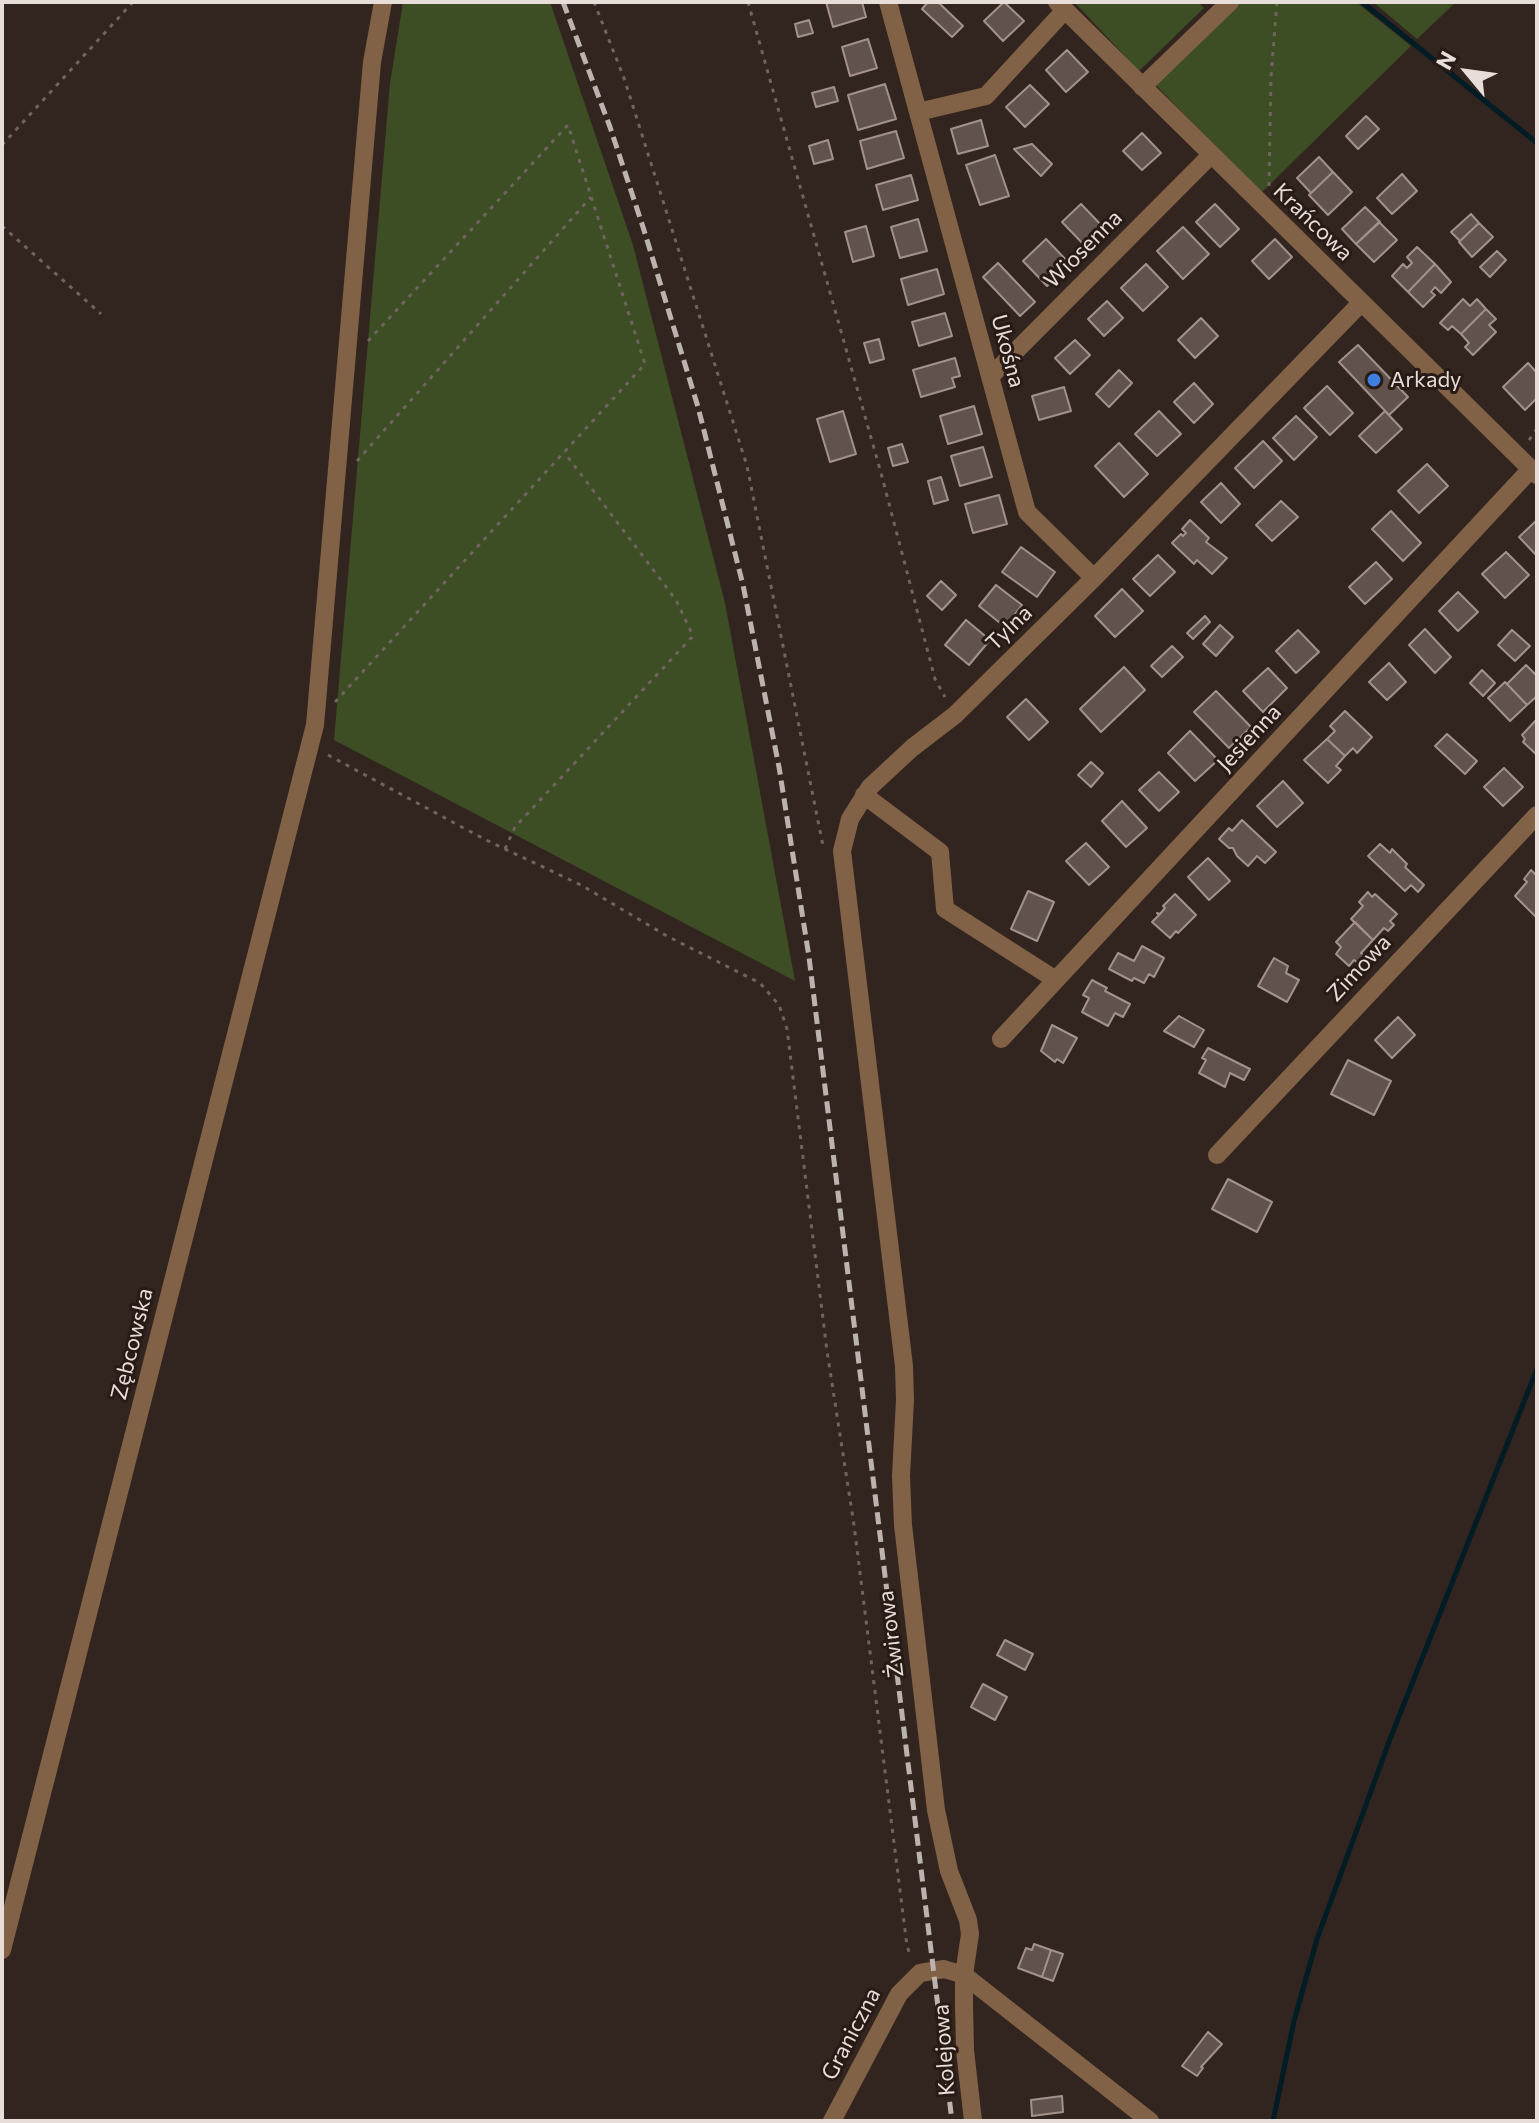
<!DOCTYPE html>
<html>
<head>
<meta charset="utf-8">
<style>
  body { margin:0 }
  #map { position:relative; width:1539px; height:2123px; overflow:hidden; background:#32251f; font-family:Commissioner,sans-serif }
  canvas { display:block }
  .frame { position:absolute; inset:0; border:4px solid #e7ddd9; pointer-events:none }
  .north { position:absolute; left:1427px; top:32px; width:80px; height:80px; -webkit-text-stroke:6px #281b16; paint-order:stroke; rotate:299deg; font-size:22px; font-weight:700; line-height:32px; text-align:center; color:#e7ddd9 }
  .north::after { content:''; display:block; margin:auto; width:28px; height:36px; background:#e7ddd9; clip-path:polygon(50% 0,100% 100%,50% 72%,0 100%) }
</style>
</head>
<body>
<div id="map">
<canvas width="1539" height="2123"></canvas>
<div class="frame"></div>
<div class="north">N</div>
</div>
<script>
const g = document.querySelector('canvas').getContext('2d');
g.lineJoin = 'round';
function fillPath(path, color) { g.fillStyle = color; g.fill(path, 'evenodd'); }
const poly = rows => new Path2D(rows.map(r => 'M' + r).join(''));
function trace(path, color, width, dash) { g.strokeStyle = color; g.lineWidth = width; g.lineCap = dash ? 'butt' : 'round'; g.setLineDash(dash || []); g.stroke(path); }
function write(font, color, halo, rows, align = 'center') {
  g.font = font + ' Commissioner,sans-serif'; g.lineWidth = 6; g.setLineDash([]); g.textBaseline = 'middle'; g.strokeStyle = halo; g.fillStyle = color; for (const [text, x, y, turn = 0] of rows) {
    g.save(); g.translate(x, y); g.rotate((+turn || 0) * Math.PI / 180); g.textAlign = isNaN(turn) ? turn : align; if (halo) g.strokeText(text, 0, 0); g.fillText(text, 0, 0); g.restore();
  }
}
const green = poly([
  [403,2,550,2,633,245,725,603,795,981,334,740,390,83],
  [1077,2,1198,2,1204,8,1139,71,1076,4],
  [1234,2,1356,2,1411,46,1260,194,1152,81],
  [1373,2,1456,2,1417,39]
]);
const stream = poly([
  [1362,2,1537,143],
  [1273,2121,1294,2021,1317,1939,1390,1739,1537,1369]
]);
const building = poly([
  [826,2,862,2,866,17,833,27,826,2],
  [928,2,938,2,963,26,952,37,922,9,928,2],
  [1004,2,1024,21,1003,41,984,21,1004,2],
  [809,20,813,33,798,37,795,24,809,20],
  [868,39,877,68,850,76,842,47,868,39],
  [1067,50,1088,72,1066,92,1046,70,1067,50],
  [885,84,896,119,858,130,848,95,885,84],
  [1030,85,1049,104,1025,127,1006,107,1030,85],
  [834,87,838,101,816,107,812,93,834,87],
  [1366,116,1379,129,1358,149,1346,136,1366,116],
  [981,120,988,146,958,154,951,129,981,120],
  [896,131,904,158,867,169,860,141,896,131],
  [1142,133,1161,153,1142,170,1123,151,1142,133],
  [828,140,833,159,814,164,809,146,828,140],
  [1032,144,1052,164,1041,176,1014,149,1032,144],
  [995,155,1009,196,980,205,966,165,995,155],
  [1319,157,1333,172,1311,193,1297,178,1319,157],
  [1333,172,1352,192,1328,215,1309,195,1333,172],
  [1402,174,1417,191,1392,214,1377,198,1402,174],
  [911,175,918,200,883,210,876,185,911,175],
  [1081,204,1105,229,1086,247,1062,222,1081,204],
  [1215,204,1239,229,1220,247,1196,222,1215,204],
  [1365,207,1380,222,1356,244,1342,229,1365,207],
  [1471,214,1479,223,1460,241,1451,232,1471,214],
  [918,219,927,251,900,258,891,227,918,219],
  [1379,222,1397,240,1374,262,1356,244,1379,222],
  [1479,223,1493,237,1472,257,1459,242,1479,223],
  [866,226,874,256,853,262,845,232,866,226],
  [1183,227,1209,254,1183,279,1157,251,1183,227],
  [1046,239,1070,264,1047,286,1023,261,1046,239],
  [1275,239,1292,257,1269,279,1252,261,1275,239],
  [1417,247,1435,264,1408,292,1392,276,1403,264,1407,268,1412,263,1407,257,1417,247],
  [1497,251,1506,260,1490,277,1480,267,1497,251],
  [998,263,1035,302,1020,316,983,277,998,263],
  [1146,264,1168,287,1143,311,1121,288,1146,264],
  [1435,264,1451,282,1441,293,1435,287,1431,292,1435,295,1423,307,1408,292,1435,264],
  [937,269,944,294,908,305,901,279,937,269],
  [1463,299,1470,306,1477,299,1486,309,1461,334,1452,326,1448,330,1440,323,1463,299],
  [1107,301,1123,318,1104,336,1088,319,1107,301],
  [1486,309,1496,319,1489,325,1496,332,1473,355,1465,347,1469,343,1461,334,1486,309],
  [945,313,952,336,919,346,912,322,945,313],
  [1201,318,1218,336,1195,358,1178,340,1201,318],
  [879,339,884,359,870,363,864,343,879,339],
  [1075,340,1090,355,1070,374,1055,358,1075,340],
  [1358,345,1408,397,1389,415,1339,362,1358,345],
  [955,358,960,376,952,378,955,387,921,397,913,370,955,358],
  [1528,363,1537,373,1537,398,1525,410,1503,387,1528,363],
  [1119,370,1132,383,1109,407,1096,394,1119,370],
  [1194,383,1213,404,1194,423,1174,402,1194,383],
  [1327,386,1353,413,1330,435,1304,408,1327,386],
  [1064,387,1071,411,1039,420,1032,396,1064,387],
  [974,406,982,434,948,444,940,416,974,406],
  [843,411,856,454,830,462,817,419,843,411],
  [1159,411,1181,434,1157,456,1135,434,1159,411],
  [1385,411,1402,429,1376,453,1359,436,1385,411],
  [1296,416,1317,437,1294,460,1273,438,1296,416],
  [1263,441,1282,461,1254,488,1235,468,1263,441],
  [1119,443,1148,474,1124,497,1095,466,1119,443],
  [902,444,908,462,893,466,888,448,902,444],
  [983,447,992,477,960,486,951,456,983,447],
  [1427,464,1448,486,1419,513,1398,491,1427,464],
  [941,477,948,500,934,504,928,481,941,477],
  [1221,483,1240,504,1221,523,1201,502,1221,483],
  [999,495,1007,524,973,533,965,504,999,495],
  [1281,501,1298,517,1272,541,1256,525,1281,501],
  [1391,511,1421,543,1403,561,1372,529,1391,511],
  [1190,520,1209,538,1206,542,1227,558,1212,574,1197,560,1194,564,1172,543,1181,534,1183,536,1186,533,1182,529,1190,520],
  [1537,520,1537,556,1519,537,1537,520],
  [1021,547,1055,572,1037,597,1002,572,1021,547],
  [1506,552,1529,575,1505,598,1482,574,1506,552],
  [1158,555,1175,572,1150,596,1133,579,1158,555],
  [1376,562,1392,579,1365,604,1349,587,1376,562],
  [941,581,956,595,942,610,927,596,941,581],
  [996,585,1022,605,1005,627,979,606,996,585],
  [1122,589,1143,611,1115,637,1095,616,1122,589],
  [1458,592,1478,612,1458,631,1439,611,1458,592],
  [1205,616,1210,622,1193,639,1187,633,1205,616],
  [966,620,990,640,969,665,945,645,966,620],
  [1220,625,1233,637,1216,656,1203,644,1220,625],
  [1425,629,1451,657,1435,673,1409,645,1425,629],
  [1298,630,1319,652,1296,673,1276,651,1298,630],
  [1512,630,1530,646,1515,661,1498,645,1512,630],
  [1172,646,1183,657,1162,677,1151,666,1172,646],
  [1389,663,1406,682,1387,700,1369,682,1389,663],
  [1526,665,1537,676,1537,696,1527,705,1507,684,1526,665],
  [1124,667,1145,690,1101,732,1080,709,1124,667],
  [1268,668,1287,688,1263,712,1243,691,1268,668],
  [1482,670,1495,683,1483,696,1470,683,1482,670],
  [1505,682,1527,705,1510,721,1488,698,1505,682],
  [1216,691,1251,727,1229,748,1194,712,1216,691],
  [1026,699,1048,722,1029,740,1007,717,1026,699],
  [1345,711,1372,737,1357,753,1353,748,1345,756,1327,739,1335,731,1330,726,1345,711],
  [1537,719,1537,755,1523,742,1525,739,1522,735,1537,719],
  [1190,731,1218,760,1195,781,1168,753,1190,731],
  [1447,734,1477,761,1465,774,1435,746,1447,734],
  [1327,739,1345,756,1336,766,1341,770,1328,783,1304,760,1327,739],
  [1091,762,1103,773,1091,787,1078,775,1091,762],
  [1504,768,1523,787,1503,806,1484,787,1504,768],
  [1159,772,1179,792,1159,811,1139,790,1159,772],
  [1283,781,1303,803,1277,827,1257,806,1283,781],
  [1122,801,1147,828,1126,847,1102,821,1122,801],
  [1242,820,1276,852,1265,863,1257,856,1248,866,1237,856,1233,848,1229,848,1219,839,1229,828,1232,831,1242,820],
  [1086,843,1109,867,1089,885,1066,861,1086,843],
  [1380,844,1390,853,1392,849,1407,864,1405,867,1424,885,1418,892,1411,885,1405,891,1368,856,1380,844],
  [1208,858,1230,881,1209,900,1188,877,1208,858],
  [1531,870,1537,876,1537,918,1515,896,1527,882,1524,879,1531,870],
  [1028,891,1054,902,1037,941,1011,929,1028,891],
  [1368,892,1372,897,1375,894,1397,914,1390,921,1394,925,1388,931,1384,928,1373,940,1351,919,1363,906,1359,902,1368,892],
  [1175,894,1196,915,1178,933,1176,931,1170,938,1152,922,1159,915,1157,913,1160,914,1165,908,1163,906,1175,894],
  [1355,922,1373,940,1361,953,1365,956,1358,963,1354,960,1349,966,1336,954,1341,947,1336,942,1355,922],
  [1142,946,1164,958,1154,977,1149,974,1144,983,1134,978,1132,981,1109,969,1118,953,1134,961,1142,946],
  [1274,958,1288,966,1286,973,1299,980,1287,1002,1258,986,1274,958],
  [1092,980,1107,988,1105,991,1130,1004,1123,1017,1115,1013,1108,1026,1082,1012,1089,998,1083,995,1092,980],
  [1179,1016,1204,1030,1194,1047,1164,1031,1179,1016],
  [1398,1017,1415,1035,1392,1058,1375,1040,1398,1017],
  [1052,1025,1077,1038,1063,1063,1057,1059,1055,1062,1041,1051,1052,1025],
  [1208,1048,1250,1069,1244,1080,1230,1073,1225,1087,1199,1073,1206,1060,1202,1058,1208,1048],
  [1348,1060,1391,1081,1374,1115,1331,1094,1348,1060],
  [1228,1179,1272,1202,1257,1232,1212,1209,1228,1179],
  [1005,1640,1033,1654,1025,1670,997,1655,1005,1640],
  [983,1684,1007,1697,995,1720,971,1707,983,1684],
  [1034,1944,1051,1950,1042,1977,1018,1968,1026,1948,1032,1950,1034,1944],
  [1051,1950,1063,1954,1053,1981,1042,1977,1051,1950],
  [1208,2032,1222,2044,1201,2067,1203,2068,1197,2076,1182,2066,1208,2032],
  [1062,2096,1063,2112,1032,2116,1031,2100,1062,2096]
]);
const path = poly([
  [594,2,624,78,747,466,823,846],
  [748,2,881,473,935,679,945,697],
  [2,145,133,2],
  [1269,186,1271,77,1277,2],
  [2,226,101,314],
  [1529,440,1537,429],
  [357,461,591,197],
  [335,702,645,364,568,125,368,341],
  [328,755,486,840,581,885,667,936,760,983,779,1005,787,1029,827,1351,854,1525,907,1946,911,1957],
  [505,849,515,827,693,636,676,600,564,452]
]);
const street = poly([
  [888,2,1027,512,1094,578],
  [1057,2,1537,475],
  [1142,87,1230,2],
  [918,112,986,96,1065,10],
  [990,377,1210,156],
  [864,795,940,852,945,909,1056,980],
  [1001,1039,1531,469],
  [1217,1155,1537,815],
  [2,1950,315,725,372,62,383,2],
  [832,2121,899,1994,920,1973,944,1969,964,1975,1150,2121],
  [973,2121,965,2050,964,2005,964,1975,970,1934,968,1920,949,1871,936,1810,903,1525,901,1476,905,1400,904,1366,842,851,850,819,870,787,912,748,955,715,1094,578,1361,303]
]);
const rail = poly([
  [563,2,610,127,643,227,698,407,743,585,779,767,809,957,952,2121]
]);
const markers = [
  [1374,380,8,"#3f7fe0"]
];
const streetNames = [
  ["Krańcowa",1313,222,44],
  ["Wiosenna",1083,249,-45],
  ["Ukośna",1008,351,75],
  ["Tylna",1009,628,-44],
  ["Jesienna",1249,738,-47],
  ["Zimowa",1359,968,-47],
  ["Zębcowska",132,1344,-76],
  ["Żwirowa",891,1634,-97],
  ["Graniczna",851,2034,-62],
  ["Kolejowa",944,2050,-94]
];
const poiNames = [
  ["Arkady",1390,380]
];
fillPath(green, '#3d4d24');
trace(stream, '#001c25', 5);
fillPath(building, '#61524b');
trace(building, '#a3928b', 2);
trace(path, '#70645f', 3, [4, 6]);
trace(street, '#826246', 18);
trace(rail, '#bdb3ae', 5, [12, 6]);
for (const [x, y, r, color] of markers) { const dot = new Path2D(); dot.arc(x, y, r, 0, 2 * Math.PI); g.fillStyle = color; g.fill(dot); trace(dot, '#281b16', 3); }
write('22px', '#e7ddd9', '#281b16', streetNames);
write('22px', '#e7ddd9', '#281b16', poiNames, 'left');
</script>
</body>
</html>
